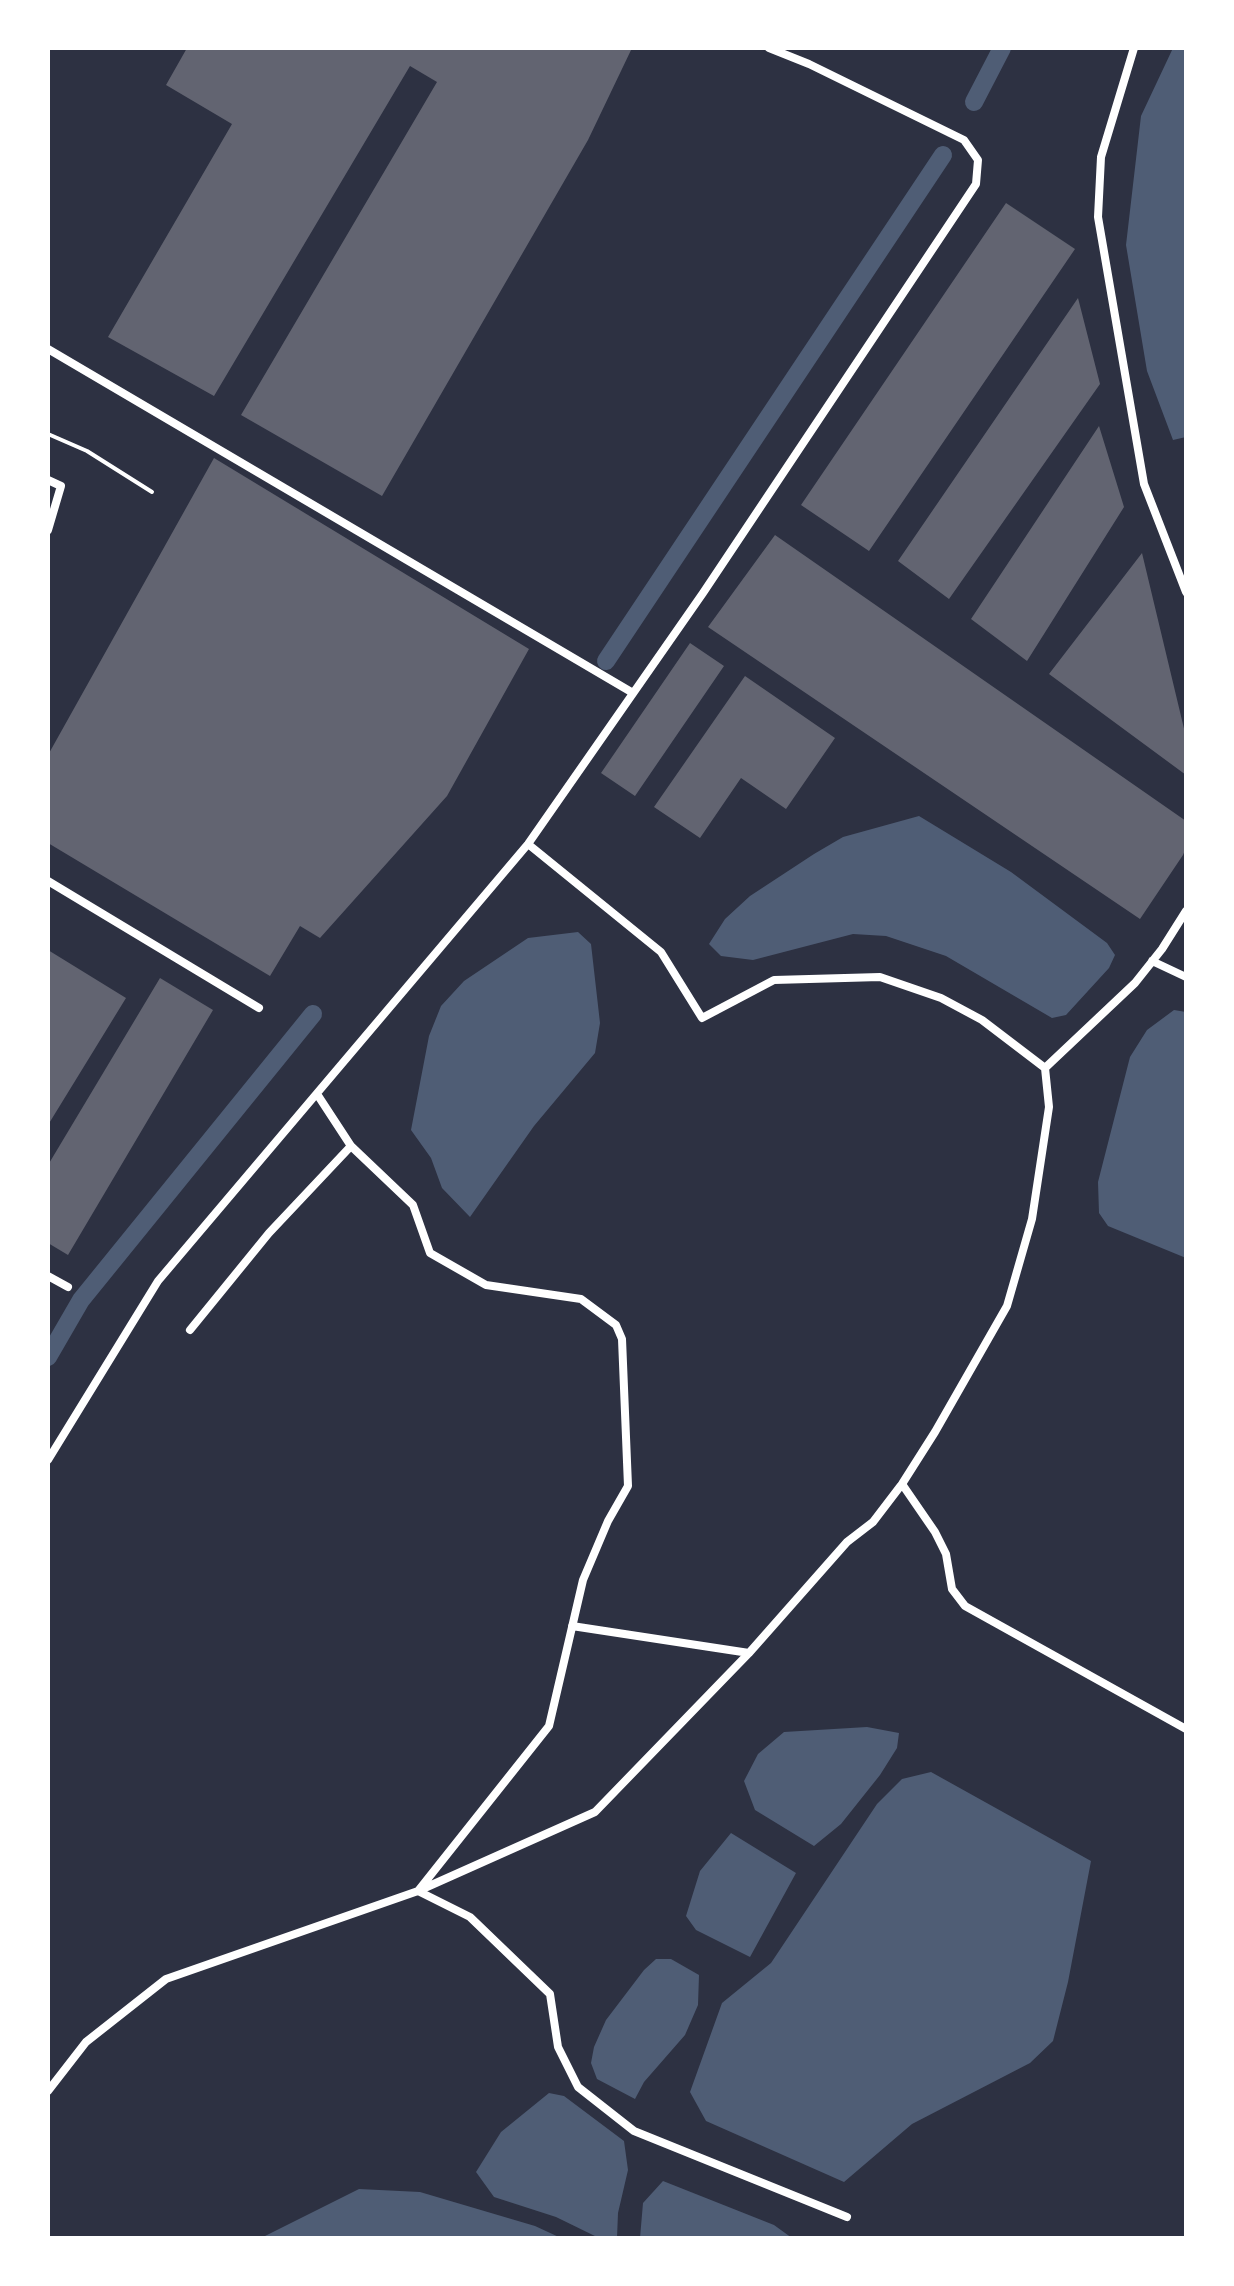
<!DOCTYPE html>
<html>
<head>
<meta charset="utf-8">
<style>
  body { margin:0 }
  #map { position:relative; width:1234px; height:2286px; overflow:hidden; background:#2d3142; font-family:Inter,sans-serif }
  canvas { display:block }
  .frame { position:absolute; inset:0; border:50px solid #fff; pointer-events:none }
</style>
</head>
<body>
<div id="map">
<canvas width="1234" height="2286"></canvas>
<div class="frame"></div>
</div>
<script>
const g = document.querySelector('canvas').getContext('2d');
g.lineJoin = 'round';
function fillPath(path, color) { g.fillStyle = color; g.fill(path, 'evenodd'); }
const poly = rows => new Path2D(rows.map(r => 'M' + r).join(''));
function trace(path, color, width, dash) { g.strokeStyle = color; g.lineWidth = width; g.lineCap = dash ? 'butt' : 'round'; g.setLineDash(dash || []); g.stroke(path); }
const water = poly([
  [1173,48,1186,48,1186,437,1173,440,1147,371,1126,245,1141,116],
  [919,816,1011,872,1107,943,1115,955,1109,968,1066,1015,1052,1018,946,956,886,936,853,934,753,960,721,956,709,944,725,919,750,896,814,854,843,837],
  [578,932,591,944,600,1023,595,1053,534,1126,470,1217,442,1188,431,1158,411,1130,429,1036,441,1006,464,981,528,938],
  [1174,1010,1186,1012,1186,1258,1108,1226,1099,1213,1098,1182,1130,1057,1147,1030],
  [867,1727,899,1733,897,1748,880,1775,841,1824,814,1846,755,1810,744,1781,758,1754,784,1732],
  [931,1772,1091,1861,1068,1982,1053,2041,1030,2063,912,2124,844,2182,706,2121,690,2092,722,2003,771,1963,877,1804,902,1779],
  [731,1833,796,1873,750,1957,696,1930,686,1916,700,1871],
  [656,1959,671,1959,699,1975,698,2005,685,2035,644,2082,635,2099,597,2079,591,2063,594,2047,606,2020,644,1970],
  [549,2093,564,2096,624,2141,628,2170,618,2213,617,2238,599,2238,556,2217,494,2197,476,2172,501,2132],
  [663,2181,774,2225,792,2238,640,2238,643,2203],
  [359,2189,420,2192,535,2226,561,2238,261,2238]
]);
const canal = poly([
  [974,102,1002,48],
  [606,661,943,155],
  [48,1357,81,1300,313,1014]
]);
const building = poly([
  [187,48,632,48,588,140,382,496,241,415,437,82,410,66,214,396,108,337,232,124,166,85],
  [1006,203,1075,249,869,551,801,505],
  [1078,298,1100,384,949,599,898,561],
  [1099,426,1124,507,1027,661,971,619],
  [214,458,529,649,447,796,320,938,300,926,270,976,48,843,48,755],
  [775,535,1186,821,1186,848,1183,855,1140,919,708,627],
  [1142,553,1186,737,1186,775,1049,674],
  [690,643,724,666,635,796,601,773],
  [745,676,835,738,786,809,741,778,700,838,654,807],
  [48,950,126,998,48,1125],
  [160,978,213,1010,68,1255,48,1243,48,1165]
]);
const service = poly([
  [48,434,87,451,152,492]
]);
const minor = poly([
  [1134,48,1101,157,1098,217,1144,484,1186,592],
  [48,349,633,693],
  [48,480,61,486,48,530],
  [48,881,259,1008],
  [1152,961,1186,977],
  [1045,1068,1135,983,1162,949,1186,911],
  [317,1094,351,1146,413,1205,430,1253,486,1285,581,1299,616,1325,622,1339,628,1486,608,1521,583,1580,549,1726,418,1891,470,1917,550,1994,558,2047,578,2087,634,2131,847,2217],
  [48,1276,68,1287],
  [190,1330,269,1233,351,1146],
  [48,1460,158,1281,528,844,703,593,976,184,978,160,964,140,809,64,769,48],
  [902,1484,935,1532,946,1554,952,1589,965,1606,1186,1729],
  [572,1626,749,1653],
  [48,2091,86,2042,166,1979,418,1891,595,1812,749,1653,847,1542,873,1522,902,1484,935,1432,1007,1306,1032,1219,1049,1107,1045,1068,982,1020,941,998,880,977,774,980,702,1018,661,952,528,844]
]);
fillPath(water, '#4f5d75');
trace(canal, '#4f5d75', 18);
fillPath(building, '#626471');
trace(service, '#fff', 4);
trace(minor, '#fff', 8);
</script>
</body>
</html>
